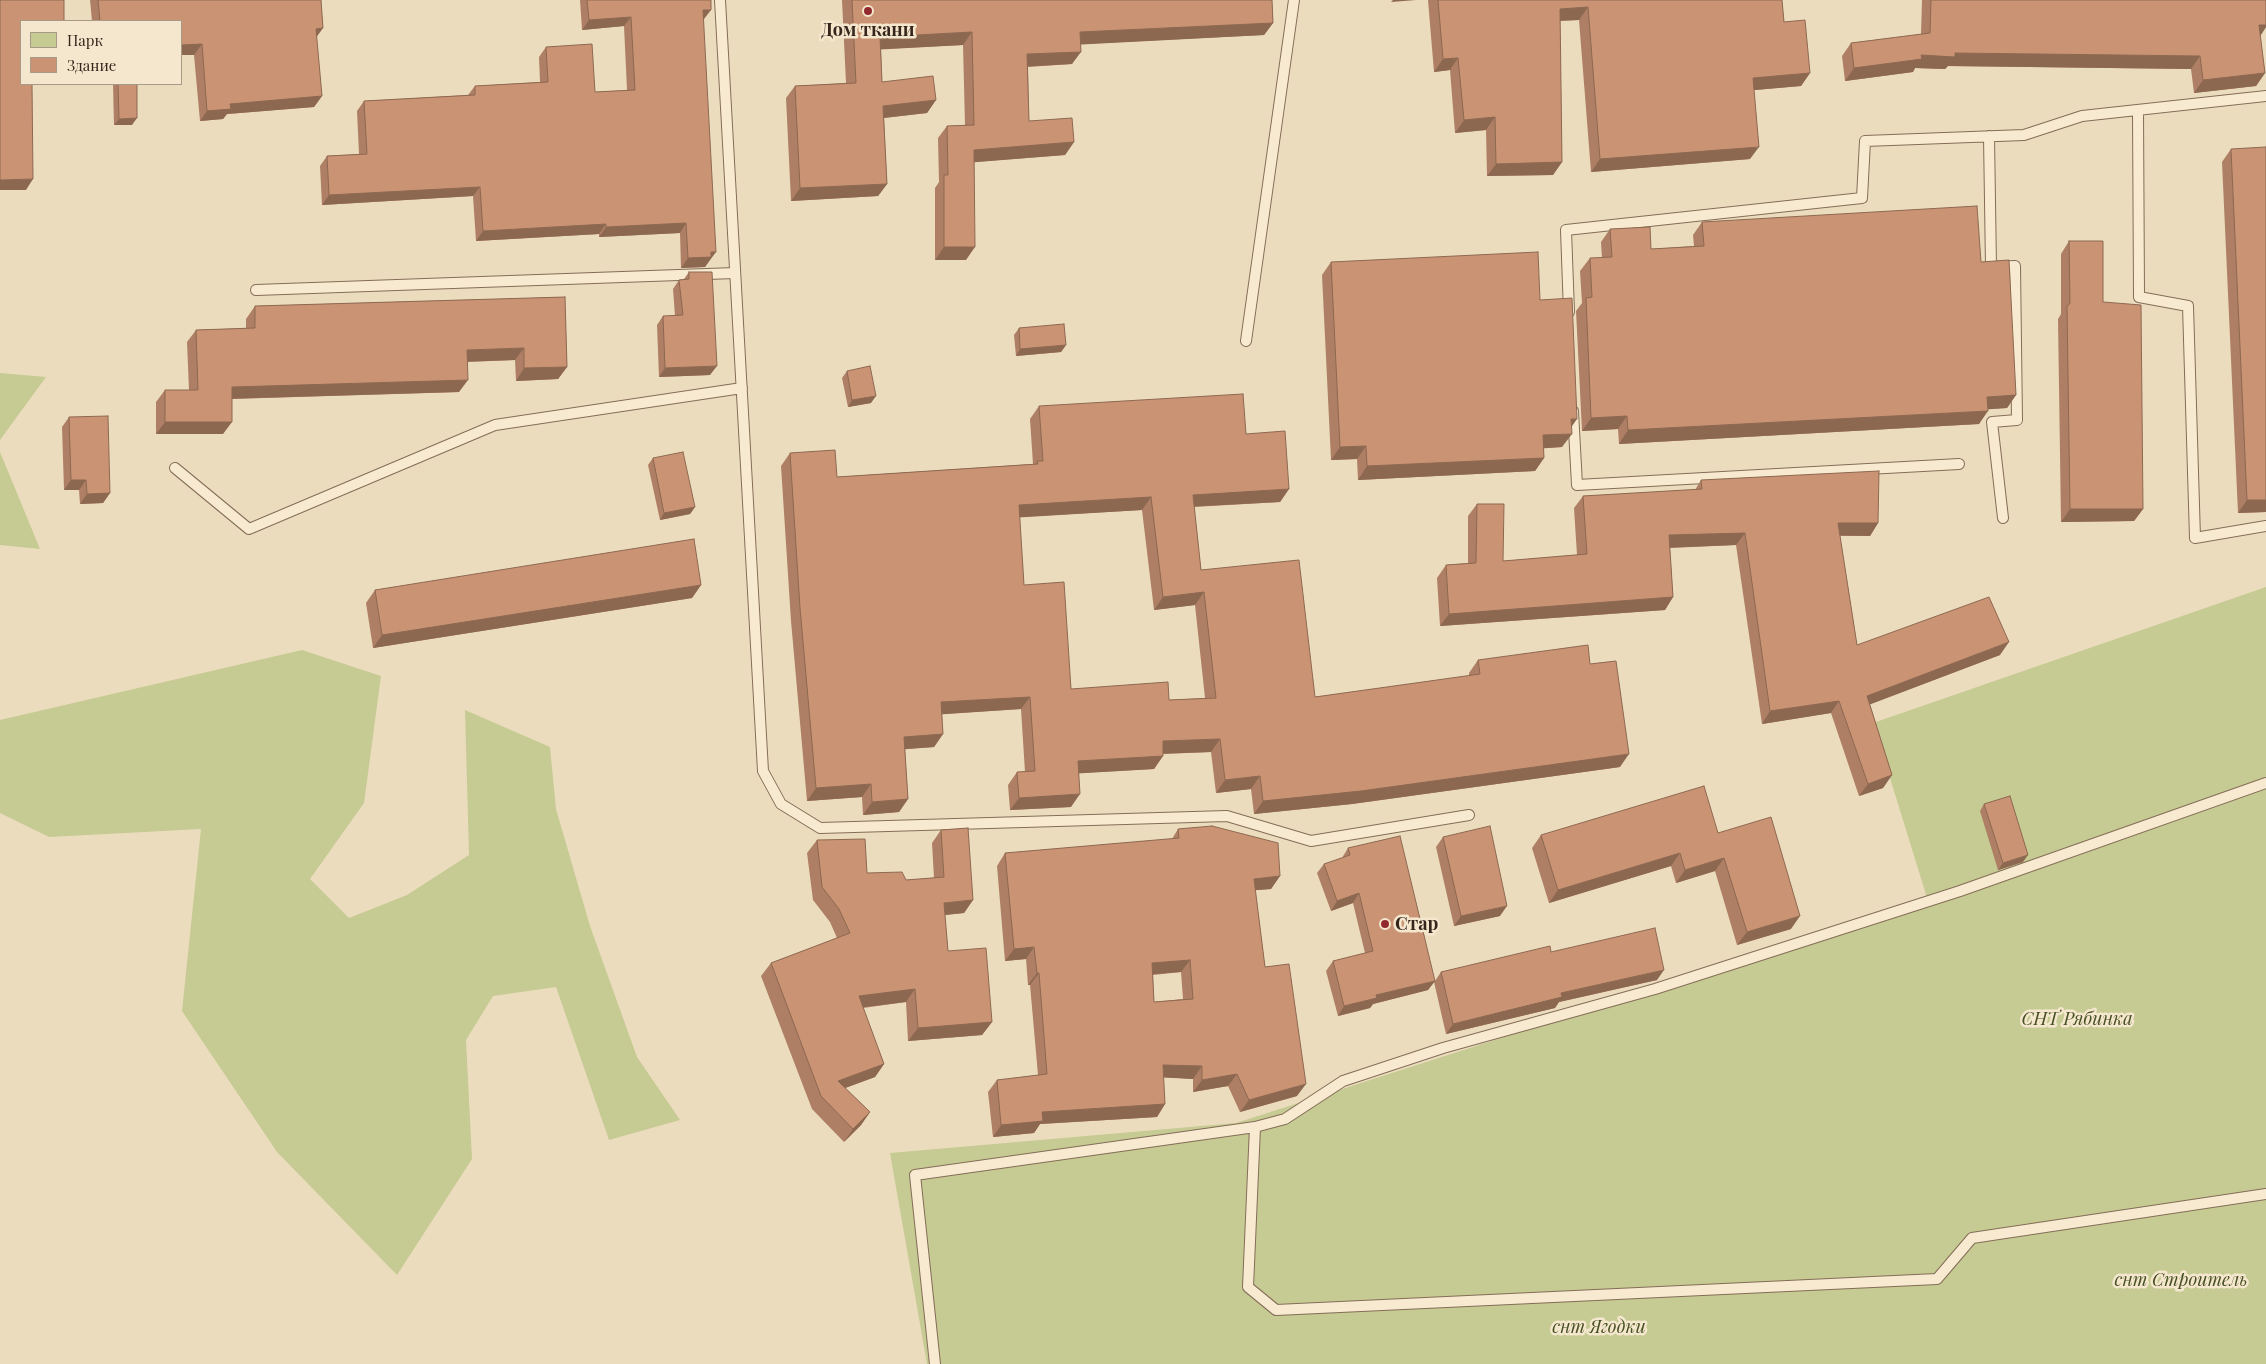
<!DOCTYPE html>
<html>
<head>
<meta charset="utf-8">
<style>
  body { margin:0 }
  #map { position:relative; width:2266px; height:1364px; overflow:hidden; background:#ecdcbe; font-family:"Playfair Display",serif }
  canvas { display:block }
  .legend { position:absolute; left:20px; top:20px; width:162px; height:65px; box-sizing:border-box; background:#f4e7cd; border:1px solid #a79a86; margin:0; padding:6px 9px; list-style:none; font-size:15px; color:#34261c }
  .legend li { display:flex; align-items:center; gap:10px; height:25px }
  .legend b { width:25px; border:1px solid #a79a86 }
</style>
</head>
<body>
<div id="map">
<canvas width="2266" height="1364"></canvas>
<ul class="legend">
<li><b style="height:14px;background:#c6ca93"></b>Парк</li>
<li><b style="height:14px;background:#ca9474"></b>Здание</li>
</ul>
</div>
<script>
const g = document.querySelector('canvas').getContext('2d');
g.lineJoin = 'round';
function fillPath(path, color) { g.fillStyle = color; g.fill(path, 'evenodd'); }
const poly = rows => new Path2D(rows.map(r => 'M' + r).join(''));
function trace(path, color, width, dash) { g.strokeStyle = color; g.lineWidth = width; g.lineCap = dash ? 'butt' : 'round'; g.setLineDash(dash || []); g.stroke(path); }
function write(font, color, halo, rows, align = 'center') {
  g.font = font + ' "Playfair Display",serif'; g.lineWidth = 5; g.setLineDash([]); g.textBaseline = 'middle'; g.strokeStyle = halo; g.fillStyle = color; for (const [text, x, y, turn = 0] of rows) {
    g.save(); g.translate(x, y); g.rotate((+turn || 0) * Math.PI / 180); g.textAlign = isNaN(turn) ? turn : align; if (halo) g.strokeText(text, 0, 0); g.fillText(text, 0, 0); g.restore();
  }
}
const green = poly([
  [0,373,46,377,0,440],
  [0,452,40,549,0,545],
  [2266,587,2266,1364,927,1364,890,1153,1236,1123,1928,901,1873,723],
  [302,650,381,676,364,803,310,879,349,918,407,895,469,855,465,710,550,747,556,809,590,926,637,1057,680,1120,609,1140,556,987,493,996,466,1040,472,1159,397,1275,277,1152,182,1011,201,829,49,837,0,813,0,720]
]);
const lane = poly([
  [720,0,763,771,781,804,820,828,1227,816,1311,841,1469,815],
  [2138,111,2139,297,2188,306,2195,538,2266,526],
  [1989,136,1991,267,2015,266,2017,420,1992,422,2003,518],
  [256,290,735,273],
  [1569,312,1566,230,1862,198,1865,141,2024,135,2082,116,2266,96],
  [1246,341,1294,0],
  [1573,411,1577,485,1959,464],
  [175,468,249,529,495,425,742,388],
  [1255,1127,1248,1287,1276,1310,1937,1279,1972,1238,2266,1194],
  [935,1364,915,1175,1255,1127,1285,1119,1343,1081,1443,1048,1655,989,1960,891,2266,783]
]);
const wall = poly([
  [90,0,321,0,323,28,316,37,322,96,314,107,227,114,223,119,200,121,194,55,181,55,181,21,92,21],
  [580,0,711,0,704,19,703,20,709,261,705,267,681,268,680,233,599,237,599,234,476,241,473,196,322,205,320,166,327,156,359,154,357,111,364,101,468,95,475,86,540,82,539,57,546,47,595,92,627,90,624,26,582,30],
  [842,0,1272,0,1273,23,1264,35,1081,44,1072,64,1028,67,1029,121,1074,142,1065,155,974,162,966,260,935,260,935,188,939,182,938,138,947,126,965,125,963,45,881,49,882,82,936,100,927,113,884,118,887,184,878,196,791,201,786,98,795,86,846,83],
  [1428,0,1782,0,1784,22,1810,73,1801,86,1754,90,1750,159,1591,172,1579,20,1560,21,1562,162,1553,175,1487,176,1486,130,1455,133,1450,70,1434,72],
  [1922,0,2266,0,2266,27,2260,36,2265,73,2256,86,2194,93,2191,69,1948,66,1945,69,1915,68,1913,72,1845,81,1842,56,1851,43,1921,34],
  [113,84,137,84,132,125,114,125],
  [2231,149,2266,512,2238,513,2222,162],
  [1702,222,1981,262,2016,395,2007,408,1988,409,1979,424,1619,444,1618,429,1582,431,1576,311,1582,303,1580,271,1590,258,1602,258,1601,242,1610,229,1651,249,1694,246,1693,235],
  [2069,241,2103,302,2143,509,2134,521,2061,522,2058,319,2061,314,2061,254],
  [1331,262,1540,300,1571,427,1562,447,1544,448,1544,458,1535,471,1358,480,1357,459,1331,460,1322,275],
  [689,272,710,375,659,377,657,325,663,316,675,316,673,289,679,280,684,279],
  [565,297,567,367,558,379,516,381,515,360,467,362,459,392,232,399,223,434,156,434,156,402,165,390,189,390,187,342,196,330,246,328,246,319,255,306],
  [1019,328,1066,345,1061,352,1016,356,1014,335],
  [847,371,871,403,848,407,842,378],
  [1039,406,1246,434,1289,489,1280,502,1194,507,1201,570,1315,697,1469,676,1469,673,1478,660,1590,664,1620,767,1352,804,1254,814,1251,789,1216,793,1211,752,1163,754,1163,756,1154,769,1079,773,1071,807,1010,810,1008,785,1017,772,1025,772,1021,709,942,714,943,734,934,747,905,749,908,799,899,812,863,815,862,797,807,801,791,621,781,466,790,453,837,477,1033,464,1030,419],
  [1142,510,1154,610,1195,605,1205,698,1169,700,1071,689,1024,585,1019,517],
  [69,417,110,493,103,503,80,504,79,490,64,490,62,427],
  [653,458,695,507,690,514,660,520,648,465],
  [1701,480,1878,523,1870,536,1840,536,1857,645,2000,655,1870,704,1892,775,1883,788,1859,796,1831,713,1762,724,1736,545,1670,548,1673,597,1665,610,1440,626,1437,578,1446,565,1468,563,1468,516,1477,504,1503,561,1577,555,1574,508,1583,496,1695,490],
  [701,585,692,598,373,648,366,603,375,590],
  [1984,804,2023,862,1998,870,1980,811],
  [1178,829,1280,876,1271,889,1255,890,1265,967,1297,1096,1240,1112,1228,1086,1193,1092,1193,1079,1163,1077,1165,1104,1157,1117,1040,1124,1034,1133,993,1137,988,1092,997,1080,1038,1075,1030,985,1028,985,1026,959,1005,961,997,866,1005,853,1172,839],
  [1181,972,1183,999,1154,1002,1153,975],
  [941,830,973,900,964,913,945,915,948,951,992,1022,982,1035,908,1041,906,1002,863,1008,884,1064,875,1077,845,1088,870,1112,861,1125,844,1142,812,1109,761,976,771,963,837,938,830,922,813,900,807,853,817,840,867,873,906,880,934,878,932,843],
  [1718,833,1791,929,1737,945,1715,871,1676,883,1671,866,1549,903,1532,848,1541,835],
  [1443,837,1500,916,1454,926,1436,847],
  [1348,848,1435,981,1441,972,1551,952,1657,980,1559,1002,1555,1008,1446,1034,1434,982,1428,990,1373,1004,1370,1008,1338,1016,1326,971,1333,961,1365,953,1353,903,1331,911,1317,873,1324,864,1342,858]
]);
const shadedWall = poly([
  [1393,0,1416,0,1391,2],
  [1588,7,1579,20,1551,21,1560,9],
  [703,10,711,10,704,19,696,20],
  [631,17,624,26,582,30,589,20],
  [1273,23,1264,35,1072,45,1080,32],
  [2259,25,2266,25,2266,27,2259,38],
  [323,28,315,39,316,29],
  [972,32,963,45,871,50,880,37],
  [202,44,194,55,181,55,181,45],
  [1081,52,1072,64,1018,67,1027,54],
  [1955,53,2200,56,2191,69,1948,66,1945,69,1915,68,1913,72,1845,81,1854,68,1921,55],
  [1458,58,1450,70,1434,72,1443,59],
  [1810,73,1801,86,1744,91,1753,78],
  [2265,73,2256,86,2194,93,2203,80],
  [322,96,314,107,227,114,223,119,200,121,207,111,230,104],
  [936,100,927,113,874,119,883,106],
  [1495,117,1486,130,1455,133,1464,120],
  [137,118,132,125,114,125,119,119],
  [1074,142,1065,155,965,163,974,150],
  [1759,147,1750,159,1591,172,1600,159],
  [1562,162,1553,175,1487,176,1496,164],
  [33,179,26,190,0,190,0,180],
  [887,184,878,196,791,201,800,188],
  [480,187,473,196,322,205,329,195],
  [686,223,680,233,599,237,606,227],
  [606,224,599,234,476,241,483,231],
  [944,247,975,247,966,260,935,260],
  [711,252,716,252,705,267,681,268,688,258],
  [1066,345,1061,352,1016,356,1020,349],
  [524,348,515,360,458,362,467,350],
  [717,366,710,375,659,377,665,368],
  [567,367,558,379,516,381,524,368],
  [468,380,459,392,223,399,232,387],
  [2016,395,2007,408,1978,410,1987,397],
  [876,396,871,403,848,407,852,400],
  [1988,411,1979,424,1619,444,1628,430],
  [1627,416,1618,429,1582,431,1591,418],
  [1571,419,1577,419,1568,432],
  [165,422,232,422,223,434,156,434],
  [1572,434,1562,447,1534,449,1543,435],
  [1366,446,1357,459,1331,460,1340,447],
  [1544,458,1535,471,1358,480,1367,466],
  [71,480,86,480,79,490,64,490],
  [1289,489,1280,502,1184,507,1193,495],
  [110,493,103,503,80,504,87,494],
  [1151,497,1142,510,1010,518,1019,505],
  [2247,500,2266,500,2266,512,2238,513],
  [695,507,690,514,660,520,664,513],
  [2070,509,2143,509,2134,521,2061,522],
  [1838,523,1878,523,1870,536,1829,535],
  [1745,533,1736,545,1660,548,1669,535],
  [701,585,692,598,373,648,382,635],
  [1204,592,1195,605,1154,610,1163,597],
  [1673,597,1665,610,1440,626,1449,614],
  [2009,642,2000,655,1858,709,1867,696],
  [1030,697,1021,709,932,715,941,702],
  [1839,701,1831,713,1762,724,1770,711],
  [943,734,934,747,895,750,904,737],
  [1220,739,1211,752,1154,754,1163,741],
  [1629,754,1620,767,1352,804,1254,814,1263,801],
  [1163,756,1154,769,1069,774,1078,761],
  [1892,775,1883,788,1859,796,1868,784],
  [1260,776,1251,789,1216,793,1225,780],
  [871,784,862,797,807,801,816,788],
  [1080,794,1071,807,1010,810,1019,798],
  [908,799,899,812,863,815,872,802],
  [1680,853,1671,866,1549,903,1558,890],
  [2028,855,2023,862,1998,870,2003,863],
  [1724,858,1715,871,1676,883,1685,870],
  [1280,876,1271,889,1245,891,1254,879],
  [1359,893,1353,903,1331,911,1337,901],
  [973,900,964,913,935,916,944,903],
  [1507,906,1500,916,1454,926,1461,916],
  [1800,916,1791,929,1737,945,1747,932],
  [1034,947,1026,959,1005,961,1014,949],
  [1190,960,1181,972,1143,975,1152,963],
  [1664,970,1657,980,1559,1002,1555,1008,1446,1034,1453,1024,1561,993],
  [1037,973,1039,973,1030,985,1028,985],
  [1435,981,1428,990,1373,1004,1370,1008,1338,1016,1344,1006,1376,995],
  [915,989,906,1002,849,1009,859,996],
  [992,1022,982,1035,908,1041,918,1028],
  [884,1064,875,1077,829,1094,838,1081],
  [1163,1065,1202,1066,1193,1079,1154,1077],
  [1237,1074,1228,1086,1193,1092,1202,1080],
  [1306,1084,1297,1096,1240,1112,1249,1100],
  [1165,1104,1157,1117,1040,1124,1034,1133,993,1137,1001,1125,1042,1112],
  [870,1112,861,1125,844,1142,853,1129]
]);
const building = poly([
  [0,0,64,0,64,21,21,21,21,84,32,84,33,179,0,180,0,0],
  [98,0,321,0,323,28,316,29,322,96,230,104,231,109,207,111,202,44,181,45,181,21,100,21,98,0],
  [587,0,711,0,711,10,703,10,716,252,711,252,711,257,688,258,686,223,606,227,606,224,483,231,480,187,329,195,327,156,367,154,364,101,475,95,475,86,548,82,546,47,592,44,595,92,635,90,631,17,589,20,587,0],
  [852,0,1272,0,1273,23,1080,32,1081,52,1027,54,1029,121,1072,118,1074,142,974,150,975,247,944,247,944,175,948,175,947,126,974,125,972,32,880,37,882,82,933,76,936,100,883,106,887,184,800,188,795,86,856,83,852,0],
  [1438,0,1782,0,1784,22,1805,20,1810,73,1753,78,1759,147,1600,159,1588,7,1560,9,1562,162,1496,164,1495,117,1464,120,1458,58,1443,59,1438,0],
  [1931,0,2266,0,2266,25,2259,25,2265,73,2203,80,2200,56,1955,53,1955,57,1921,55,1922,59,1854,68,1851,43,1930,33,1931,0],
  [118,84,137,84,137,118,119,119,118,84],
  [2266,147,2266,500,2247,500,2231,149,2266,147],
  [1977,206,1981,262,2009,260,2016,395,1987,397,1988,411,1628,430,1627,416,1591,418,1586,298,1592,297,1590,258,1612,257,1610,229,1650,227,1651,249,1704,246,1702,222,1977,206],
  [2069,241,2103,241,2103,302,2141,305,2143,509,2070,509,2067,307,2070,303,2069,241],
  [1538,252,1540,300,1572,298,1577,419,1571,419,1572,434,1543,435,1544,458,1367,466,1366,446,1340,447,1331,262,1538,252],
  [689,272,712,272,717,366,665,368,663,316,683,315,679,280,689,279,689,272],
  [565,297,567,367,524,368,524,348,467,350,468,380,232,387,232,422,165,422,165,390,198,390,196,330,255,328,255,306,565,297],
  [1064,324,1066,345,1020,349,1019,328,1064,324],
  [870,366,876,396,852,400,847,371,870,366],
  [1243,394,1246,434,1285,431,1289,489,1193,495,1201,570,1299,560,1315,697,1480,674,1478,660,1588,645,1590,664,1616,661,1629,754,1361,791,1263,801,1260,776,1225,780,1220,739,1163,741,1163,756,1078,761,1080,794,1019,798,1017,772,1035,771,1030,697,941,702,943,734,904,737,908,799,872,802,871,784,816,788,800,608,790,453,835,450,837,477,1038,464,1037,461,1043,461,1039,406,1243,394],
  [1151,497,1163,597,1204,592,1216,698,1169,700,1168,682,1071,689,1064,582,1024,585,1019,505,1151,497],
  [108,416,110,493,87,494,86,480,71,480,69,417,108,416],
  [683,452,695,507,664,513,653,458,683,452],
  [1879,471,1878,523,1838,523,1857,645,1989,597,2009,642,1867,696,1892,775,1868,784,1839,701,1770,711,1745,533,1669,535,1673,597,1449,614,1446,565,1476,563,1477,504,1504,504,1503,561,1587,554,1583,496,1702,489,1701,480,1879,471],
  [694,539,701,585,382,635,375,590,694,539],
  [1704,786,1718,833,1771,817,1800,916,1747,932,1724,858,1685,870,1680,853,1558,890,1541,835,1704,786],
  [2010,796,2028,855,2003,863,1984,804,2010,796],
  [1212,826,1278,843,1280,876,1254,879,1265,967,1289,964,1306,1084,1249,1100,1237,1074,1202,1080,1202,1066,1163,1065,1165,1104,1042,1112,1043,1121,1001,1125,997,1080,1047,1074,1039,973,1037,973,1034,947,1014,949,1005,853,1179,838,1178,829,1212,826],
  [1190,960,1193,999,1154,1002,1152,963,1190,960],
  [1490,826,1507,906,1461,916,1443,837,1490,826],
  [968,828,973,900,944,903,948,951,986,948,992,1022,918,1028,915,989,859,996,884,1064,838,1081,870,1112,853,1129,821,1096,771,963,850,933,839,909,822,887,817,840,865,839,867,873,902,872,906,880,944,877,941,830,968,828],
  [1400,836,1435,981,1376,995,1377,998,1344,1006,1333,961,1373,951,1359,893,1337,901,1324,864,1350,855,1348,848,1400,836],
  [1655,928,1664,970,1561,993,1562,997,1453,1024,1441,972,1550,946,1551,952,1655,928]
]);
const markers = [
  [868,11,5,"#92292e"],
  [1385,924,5,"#92292e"]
];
const poiNames = [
  ["Дом ткани",868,30],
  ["Стар",1395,924,"left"]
];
const parkNames = [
  ["СНТ Рябинка",2077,1019],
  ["снт Строитель",2181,1280],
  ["снт Ягодки",1599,1327]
];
fillPath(green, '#c6ca93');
trace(lane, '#846d57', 12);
trace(lane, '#f8ead1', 10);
fillPath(wall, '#ae7f64');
fillPath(shadedWall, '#8d6851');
fillPath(building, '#ca9474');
trace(building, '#8d6851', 1);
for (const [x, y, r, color] of markers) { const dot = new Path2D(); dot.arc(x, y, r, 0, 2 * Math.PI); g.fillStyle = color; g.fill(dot); trace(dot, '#f4e7cd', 2); }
write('bold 18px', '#34261c', '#f4e7cd', poiNames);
write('italic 18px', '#475023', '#f4e7cd', parkNames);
</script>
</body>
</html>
